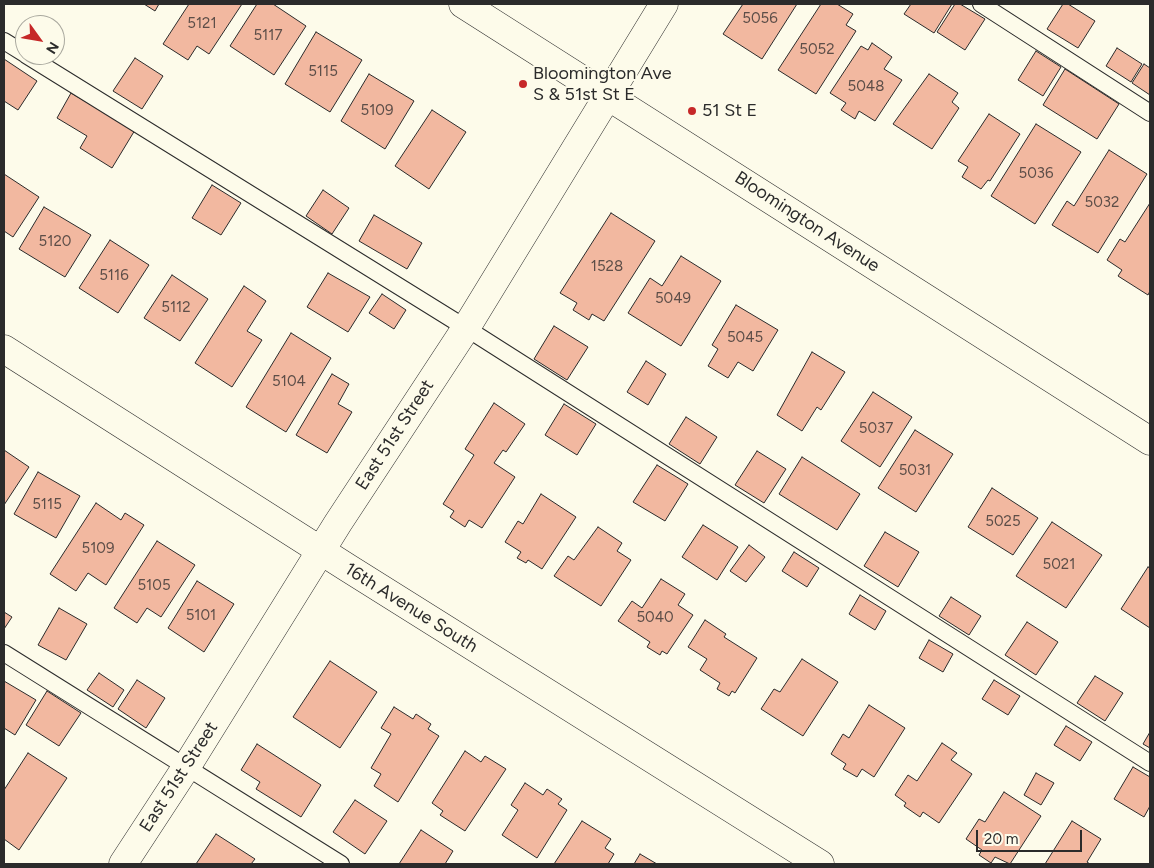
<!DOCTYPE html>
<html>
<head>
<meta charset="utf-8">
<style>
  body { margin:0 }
  #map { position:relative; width:1154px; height:868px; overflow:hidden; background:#fdfbea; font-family:Figtree,sans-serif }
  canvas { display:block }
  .frame { position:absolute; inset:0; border:5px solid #2b2b2b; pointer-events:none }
  .north { position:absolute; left:15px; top:15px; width:50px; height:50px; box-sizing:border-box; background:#fdfbea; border:1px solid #a9a89e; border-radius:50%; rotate:122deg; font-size:14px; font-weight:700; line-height:20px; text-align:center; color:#2b2b2b }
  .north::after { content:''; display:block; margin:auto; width:18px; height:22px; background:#c62828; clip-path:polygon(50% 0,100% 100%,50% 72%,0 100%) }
  .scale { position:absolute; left:976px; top:830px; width:106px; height:22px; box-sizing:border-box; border:2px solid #2b2b2b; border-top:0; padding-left:6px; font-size:15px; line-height:18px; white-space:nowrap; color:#2b2b2b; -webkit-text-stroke:4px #fdfbea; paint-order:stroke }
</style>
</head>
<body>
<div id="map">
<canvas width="1154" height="868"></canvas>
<div class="frame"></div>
<div class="north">N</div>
<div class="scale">20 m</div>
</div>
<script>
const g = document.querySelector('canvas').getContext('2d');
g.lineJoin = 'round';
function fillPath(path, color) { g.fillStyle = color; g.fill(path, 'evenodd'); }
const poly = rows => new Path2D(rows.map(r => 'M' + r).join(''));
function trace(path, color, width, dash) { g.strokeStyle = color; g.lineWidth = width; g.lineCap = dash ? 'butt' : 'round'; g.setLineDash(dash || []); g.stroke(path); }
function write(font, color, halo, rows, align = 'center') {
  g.font = font + ' Figtree,sans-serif'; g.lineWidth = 4; g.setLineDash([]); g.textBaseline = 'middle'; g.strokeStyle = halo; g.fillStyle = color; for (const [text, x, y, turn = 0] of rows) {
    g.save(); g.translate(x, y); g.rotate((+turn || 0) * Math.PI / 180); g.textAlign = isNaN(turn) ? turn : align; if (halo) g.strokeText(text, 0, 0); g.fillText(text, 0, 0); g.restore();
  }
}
const building = poly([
  [144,4,159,4,155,11,144,4],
  [189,4,242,4,209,54,197,46,188,60,163,44,189,4],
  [257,4,273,4,306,26,274,75,230,46,257,4],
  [743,4,797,4,762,59,723,34,743,4],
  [821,4,837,4,853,14,846,25,856,31,816,94,778,70,821,4],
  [911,4,952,4,934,33,904,14,911,4],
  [955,4,960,4,985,19,965,50,937,32,955,4],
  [1063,4,1068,4,1095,21,1078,48,1047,29,1063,4],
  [316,32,362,60,330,112,285,84,316,32],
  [872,43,892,57,884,69,902,80,875,121,859,111,855,119,841,110,846,103,830,93,861,46,868,50,872,43],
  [1117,48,1142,64,1131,82,1106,66,1117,48],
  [1036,51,1061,67,1043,96,1018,80,1036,51],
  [135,58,163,76,142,109,113,91,135,58],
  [4,59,37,81,18,110,4,101,4,59],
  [1144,64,1150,68,1150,95,1132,83,1144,64],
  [1065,69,1119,104,1097,139,1043,105,1065,69],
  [369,74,414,101,385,149,341,121,369,74],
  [929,74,958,93,952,102,959,108,932,149,893,124,929,74],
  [71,93,135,130,112,168,80,148,87,136,57,118,71,93],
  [432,110,466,132,429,189,395,166,432,110],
  [989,114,1020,134,990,181,988,180,981,189,962,177,968,167,958,161,989,114],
  [1036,124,1081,152,1035,224,991,196,1036,124],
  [1109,150,1147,174,1098,253,1052,225,1067,201,1074,206,1109,150],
  [4,174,39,197,13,237,4,231,4,174],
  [212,185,241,203,221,235,192,218,212,185],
  [323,190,349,208,332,234,306,216,323,190],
  [1150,203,1150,291,1148,295,1118,276,1122,270,1107,260,1120,239,1125,242,1150,203],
  [44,207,91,235,65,277,19,249,44,207],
  [611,213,655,241,604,321,592,314,589,320,573,310,577,303,560,293,611,213],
  [374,215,422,243,407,269,359,241,374,215],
  [110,240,149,265,118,313,79,288,110,240],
  [681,256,721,281,681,346,628,313,650,278,662,286,681,256],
  [328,273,370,297,348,332,307,307,328,273],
  [172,275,208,299,180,341,144,318,172,275],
  [244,286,266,301,247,331,262,340,232,387,195,363,244,286],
  [382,294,406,310,394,329,369,313,382,294],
  [736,305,778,330,753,371,738,362,728,378,708,366,718,349,712,345,736,305],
  [554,326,588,347,567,380,534,359,554,326],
  [291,333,331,358,286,432,246,407,291,333],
  [812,352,845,372,821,410,817,407,802,431,777,415,812,352],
  [646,361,666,374,648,405,627,392,646,361],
  [332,374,349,384,338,404,352,412,327,453,296,435,332,374],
  [873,392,912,417,880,467,841,441,873,392],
  [494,403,525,424,506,452,503,450,494,463,515,477,482,528,469,520,465,527,450,517,454,511,443,504,474,455,465,449,494,403],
  [564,404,596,424,577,455,545,435,564,404],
  [686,417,717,437,700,464,669,444,686,417],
  [915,430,953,454,916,512,878,488,915,430],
  [4,450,29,467,4,505,4,450],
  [757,451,786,469,764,503,735,485,757,451],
  [802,457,860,494,837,530,779,494,802,457],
  [657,465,688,484,665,521,633,502,657,465],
  [38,472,80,496,56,538,14,514,38,472],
  [992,488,1038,518,1013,555,968,527,992,488],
  [541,494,576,517,542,569,528,560,526,563,517,558,521,552,505,542,518,521,523,524,541,494],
  [96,503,121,520,125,513,144,525,106,585,88,573,76,591,50,574,96,503],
  [1052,522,1102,555,1066,608,1016,576,1052,522],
  [703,525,738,547,717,580,682,557,703,525],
  [598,527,622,543,617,551,631,560,601,606,554,576,568,556,574,560,598,527],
  [885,532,919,552,898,587,864,566,885,532],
  [157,541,195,565,161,617,147,608,137,623,114,608,157,541],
  [749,545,765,557,746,582,730,571,749,545],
  [794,552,819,568,807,587,782,571,794,552],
  [1148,567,1150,568,1150,628,1121,609,1148,567],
  [661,579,685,594,678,605,693,615,667,654,662,651,660,655,647,647,650,642,618,621,632,601,642,608,661,579],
  [197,581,234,604,204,652,168,628,197,581],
  [860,595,886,611,875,630,849,614,860,595],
  [951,597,981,616,969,635,939,616,951,597],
  [59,608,87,624,66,660,38,645,59,608],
  [4,612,12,617,4,629,4,612],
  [705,620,726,634,724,637,757,658,735,693,732,691,729,696,717,689,720,683,700,670,707,659,688,647,705,620],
  [1027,622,1058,642,1036,675,1005,655,1027,622],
  [929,640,953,654,943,672,919,658,929,640],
  [802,659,838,682,803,736,761,709,774,689,780,692,802,659],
  [330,661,377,692,340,748,293,717,330,661],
  [99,673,124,690,113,707,87,690,99,673],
  [1095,676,1123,693,1105,721,1077,703,1095,676],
  [137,680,165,698,146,728,118,709,137,680],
  [994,680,1020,696,1008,715,982,699,994,680],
  [4,681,36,700,15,735,4,728,4,681],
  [47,691,81,713,59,746,26,725,47,691],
  [869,705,905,728,874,777,862,769,857,777,843,769,846,764,831,754,843,734,849,738,869,705],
  [394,707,413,719,416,714,431,724,428,729,439,736,398,802,374,786,381,774,371,768,391,734,381,728,394,707],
  [1066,726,1092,742,1080,761,1054,745,1066,726],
  [1150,732,1150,748,1143,744,1150,732],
  [942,743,957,753,951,760,972,774,939,823,923,812,920,817,904,806,906,803,895,795,908,775,917,781,942,743],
  [257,744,321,785,301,817,256,789,260,782,241,770,257,744],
  [465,751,481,762,485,756,506,769,465,831,440,815,443,811,432,803,465,751],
  [28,753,67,778,19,850,4,839,4,790,28,753],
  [1133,767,1150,777,1150,806,1144,817,1114,799,1133,767],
  [1036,773,1054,783,1041,805,1024,795,1036,773],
  [525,783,543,795,547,789,562,799,558,804,567,810,537,858,502,835,518,810,511,805,525,783],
  [1004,792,1041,816,1010,864,995,857,991,863,979,855,982,850,966,839,979,819,985,822,1004,792],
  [355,800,387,821,365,854,333,832,355,800],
  [582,821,611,839,605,848,614,854,608,864,554,864,582,821],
  [1072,821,1101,839,1087,862,1090,864,1045,864,1072,821],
  [421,830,453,851,445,864,399,864,421,830],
  [216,834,255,859,251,864,196,864,216,834],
  [640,854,657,864,634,864,640,854]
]);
const lane = poly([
  [981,4,1150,113],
  [4,41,25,54],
  [26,55,466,328,1150,763],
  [4,653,341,864]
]);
const street = poly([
  [4,349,348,568,820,864],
  [123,864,187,766,338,523,466,328,664,4]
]);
const secondary = poly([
  [463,4,1150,441]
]);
const markers = [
  [523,84,5,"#c62828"],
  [692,111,5,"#c62828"]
];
const numberNames = [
  ["5056",760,19],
  ["5121",202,24],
  ["5117",268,36],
  ["5052",817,50],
  ["5115",323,72],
  ["5048",866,87],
  ["5109",377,111],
  ["5036",1036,174],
  ["5032",1102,203],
  ["5120",55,242],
  ["1528",607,267],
  ["5116",114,276],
  ["5049",673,299],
  ["5112",176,308],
  ["5045",745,338],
  ["5104",289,382],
  ["5037",876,429],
  ["5031",915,471],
  ["5115",47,505],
  ["5025",1003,522],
  ["5109",98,549],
  ["5021",1059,565],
  ["5105",154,586],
  ["5101",201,616],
  ["5040",655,618]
];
const poiNames = [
  ["Bloomington Ave",533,74],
  ["S & 51st St E",533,95],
  ["51 St E",702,111]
];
const streetNames = [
  ["Bloomington Avenue",807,222,33],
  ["East 51st Street",395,435,-57],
  ["16th Avenue South",411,608,32],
  ["East 51st Street",179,777,-57]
];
fillPath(building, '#f2b8a0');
trace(building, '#2b2b2b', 1);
trace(lane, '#2b2b2b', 18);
trace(street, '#2b2b2b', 29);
trace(secondary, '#2b2b2b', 29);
trace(lane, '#fdfbea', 16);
trace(street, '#fdfbea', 28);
trace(secondary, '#fdfbea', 28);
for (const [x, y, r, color] of markers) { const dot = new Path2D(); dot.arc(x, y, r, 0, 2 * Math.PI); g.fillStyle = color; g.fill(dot); trace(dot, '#fdfbea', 2); }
write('15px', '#5d4e48', null, numberNames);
write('18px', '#2b2b2b', '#fdfbea', poiNames, 'left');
write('18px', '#2b2b2b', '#fdfbea', streetNames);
</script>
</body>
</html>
